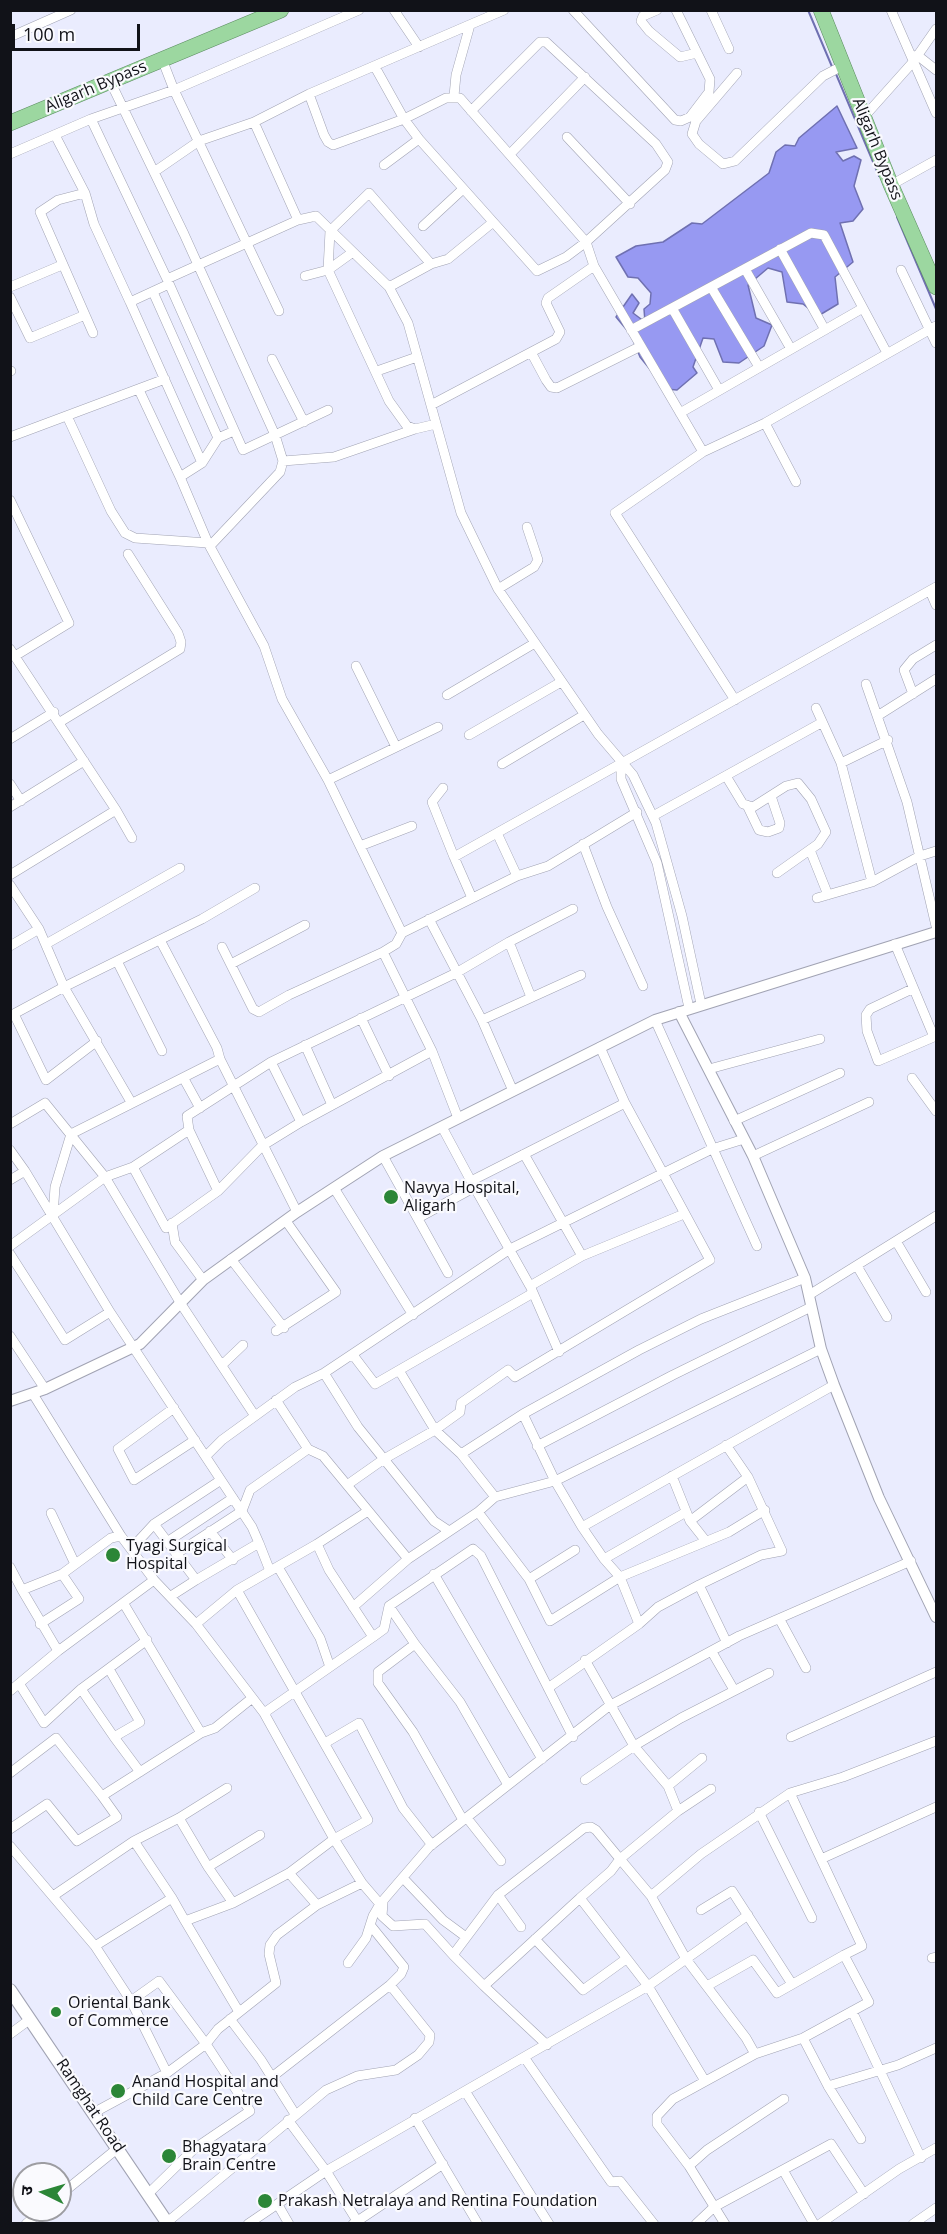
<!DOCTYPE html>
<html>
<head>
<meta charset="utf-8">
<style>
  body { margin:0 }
  #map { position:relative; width:947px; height:2234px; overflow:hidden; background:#eaecfe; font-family:"Open Sans","Noto Sans Devanagari",sans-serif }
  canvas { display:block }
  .frame { position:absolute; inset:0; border:12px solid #111218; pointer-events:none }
  .north { position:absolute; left:12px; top:2162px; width:60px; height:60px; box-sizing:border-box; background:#fafafe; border:2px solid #9d9da2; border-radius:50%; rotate:275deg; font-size:16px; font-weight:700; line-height:24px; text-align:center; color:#111218 }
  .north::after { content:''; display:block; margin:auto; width:21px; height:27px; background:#2b8637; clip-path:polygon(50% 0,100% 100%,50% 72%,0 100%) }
  .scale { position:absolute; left:12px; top:24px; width:128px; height:27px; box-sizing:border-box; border:3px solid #111218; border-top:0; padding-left:8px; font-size:18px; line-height:21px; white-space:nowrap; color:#111218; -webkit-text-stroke:4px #fafafe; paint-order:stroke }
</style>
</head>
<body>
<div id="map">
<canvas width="947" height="2234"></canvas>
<div class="frame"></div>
<div class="north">उ</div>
<div class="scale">100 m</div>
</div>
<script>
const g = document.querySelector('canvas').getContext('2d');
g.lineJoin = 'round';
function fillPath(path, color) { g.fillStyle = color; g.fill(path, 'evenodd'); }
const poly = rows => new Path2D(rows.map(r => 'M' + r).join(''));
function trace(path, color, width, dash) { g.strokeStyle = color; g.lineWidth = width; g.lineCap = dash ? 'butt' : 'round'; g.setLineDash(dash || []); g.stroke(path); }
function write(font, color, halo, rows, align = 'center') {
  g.font = font + ' "Open Sans",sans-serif'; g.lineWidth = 4.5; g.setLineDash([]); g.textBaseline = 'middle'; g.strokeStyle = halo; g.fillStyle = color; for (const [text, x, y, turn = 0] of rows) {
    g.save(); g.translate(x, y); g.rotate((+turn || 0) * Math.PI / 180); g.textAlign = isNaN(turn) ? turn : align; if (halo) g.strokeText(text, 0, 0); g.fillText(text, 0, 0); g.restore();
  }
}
const water = poly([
  [837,106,857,148,836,152,843,161,854,156,861,160,854,186,863,209,853,221,840,223,853,262,835,277,838,304,818,316,803,304,787,302,782,272,768,268,748,285,756,318,772,325,764,346,739,363,723,362,714,339,703,338,693,367,697,373,677,390,666,389,640,357,631,335,616,317,632,294,639,303,633,313,645,322,644,309,650,304,651,293,638,278,628,277,616,257,636,246,663,242,692,223,702,224,769,173,776,152,785,145,795,146,799,138,837,106]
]);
const stream = poly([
  [808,10,833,69],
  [836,74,879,176],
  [897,217,936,309]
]);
const minor = poly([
  [394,10,419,47],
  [573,10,675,120,681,121,690,117,709,92,710,79,676,10],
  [657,10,643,16,641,21,649,31,680,57,697,53],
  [711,10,729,49],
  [891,10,936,113],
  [10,37,71,10],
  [917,55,936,70],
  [162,59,174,90,279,311],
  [375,67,404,119,419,139,537,271,566,257,586,242,665,170,668,162,656,144,546,42,540,42,471,111],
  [737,73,696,121,692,134,699,144,723,164,735,161,823,76,844,65],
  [110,81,184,234,275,435,283,461,280,472,210,546],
  [309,94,324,135,328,142,333,145,404,119,446,98,460,98,586,242,594,266,703,452],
  [454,96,456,75,470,25],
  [863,118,913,62,936,29],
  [91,119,167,279,243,450,328,410],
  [254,122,298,220,316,216,389,287,431,264,448,259,492,223],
  [55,135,85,193,94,224,130,302,169,284],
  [567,137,630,204],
  [511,153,585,77],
  [10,154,91,119,174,90,359,10],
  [384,165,419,139],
  [154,172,199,141,254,122,309,94,504,10],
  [891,185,936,160],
  [85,193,58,200,40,212,93,333],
  [423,226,463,189],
  [780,249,825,330],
  [431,264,369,193,330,231,328,270,389,401,407,426,415,429,436,424],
  [745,269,791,349],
  [901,270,936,343],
  [305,276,328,270,353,252],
  [167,279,298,220],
  [10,287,62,265],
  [389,287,408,323,461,513,498,589,598,734,633,775,656,823,682,916,701,1004],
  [711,287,759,367],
  [153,292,218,438],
  [10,297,30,338,85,315],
  [130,302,202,463],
  [672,308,719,390],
  [863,308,887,353],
  [631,330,811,233,824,235,863,308,680,413],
  [532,354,546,380,551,387,557,388,641,346],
  [272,359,304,422],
  [10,371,11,371],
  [377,371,417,357],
  [139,390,180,477,208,543,264,646,282,699,328,780,402,933,396,944,383,952,289,995,259,1012,253,1009,222,947],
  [431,405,556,339,560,332,546,303,548,298,594,266],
  [67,416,111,511,125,533,135,538,208,543],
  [765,423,796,482],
  [10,437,165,379],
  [283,461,334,457,415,429],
  [180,477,202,463,218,438,234,431],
  [10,500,69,623,15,656],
  [498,589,534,567,538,560,527,527],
  [930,591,936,605],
  [10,649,116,810,10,875],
  [356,666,396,747],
  [866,684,907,802,936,926],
  [913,694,904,670,913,659,936,645],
  [447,695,535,643],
  [735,700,615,513,703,452,765,423,936,326],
  [816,708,841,763,872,882],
  [879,715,936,679],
  [60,722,180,649,181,642,178,633,128,554],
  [469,735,561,682],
  [10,739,54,712],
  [841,763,888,740],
  [502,764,584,715],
  [621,764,621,779,657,863,689,1008],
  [726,776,743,804,753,807,786,786,798,783,811,799,826,832,818,844,777,873],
  [328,780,438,727],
  [10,784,21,801],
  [443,788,432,802,454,857],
  [747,805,759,830,768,832,779,828,780,823,771,796],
  [10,807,84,761],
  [116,810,132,838],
  [653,816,821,723],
  [583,844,607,907,643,986],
  [360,846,412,826],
  [810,850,828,895],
  [517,876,548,866,637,812],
  [10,885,39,929],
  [472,898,454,857,936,587],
  [817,898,872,882,920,856,936,851],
  [429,919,482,1020,513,1091],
  [402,933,517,876,497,833],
  [509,942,531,997],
  [46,944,180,868],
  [895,944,934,1037],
  [10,946,39,929,64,987,202,919,255,888],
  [117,961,162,1051],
  [231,964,305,925],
  [912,989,870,1009,866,1015,867,1031,878,1061,936,1036],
  [14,1014,46,1080,97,1041],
  [10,1016,64,987,131,1102],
  [361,1018,389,1076],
  [482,1020,581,975],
  [655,1020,757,1246],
  [305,1045,332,1105],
  [600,1047,625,1103],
  [432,1051,458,1118],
  [220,1059,297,1212],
  [271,1062,301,1122],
  [709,1069,820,1039],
  [912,1078,936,1111],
  [184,1079,200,1108],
  [734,1121,840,1073],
  [10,1124,45,1103,105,1177,181,1304,255,1416],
  [442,1127,471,1181],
  [10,1150,25,1171],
  [524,1154,582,1256,684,1214],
  [383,1156,448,1273],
  [753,1156,869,1102],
  [133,1167,166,1228,218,1191,262,1146,301,1122,432,1051,383,952],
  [10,1180,25,1171,110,1312,252,1527,259,1543],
  [334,1188,413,1315],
  [218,1191,189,1130,187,1116,271,1062,456,973,509,942,573,909],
  [53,1216,55,1187,71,1134,220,1059,217,1048,160,940],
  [418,1218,475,1187],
  [172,1223,175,1242,203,1280],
  [896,1241,926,1292],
  [10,1246,105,1177,133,1167,189,1130],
  [10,1254,65,1340,110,1312],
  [231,1259,284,1328],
  [857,1266,887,1317],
  [531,1288,559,1352],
  [809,1295,936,1216],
  [276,1331,336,1292,286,1221],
  [10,1336,45,1389],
  [353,1355,375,1384,533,1293],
  [222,1365,243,1345],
  [400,1372,435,1430,461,1454,495,1497],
  [33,1394,121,1536,154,1580,196,1624,237,1590,317,1544,329,1570,373,1637,264,1713],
  [174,1408,118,1449,134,1480,195,1440],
  [523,1414,555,1481,582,1527,604,1559,620,1577,639,1624],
  [537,1446,673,1375,811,1307],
  [308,1449,323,1456,347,1485,384,1459,435,1430,460,1412,461,1403,508,1370,515,1377,710,1260,625,1103,471,1181,530,1286,582,1256],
  [461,1454,523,1414,639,1350,701,1319,805,1278],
  [206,1456,222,1440,295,1387,324,1373],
  [672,1476,690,1521,705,1540],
  [347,1485,408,1559],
  [478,1512,495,1497,555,1481,821,1349],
  [51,1513,75,1564],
  [690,1521,748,1477],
  [154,1524,196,1580,259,1543,270,1571],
  [582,1527,834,1385],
  [210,1531,233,1560],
  [449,1531,434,1521,358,1427,324,1373,510,1249,712,1149,744,1139],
  [167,1542,233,1498],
  [317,1544,368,1511],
  [131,1549,154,1524,221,1480],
  [176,1554,242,1511,250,1490,308,1449,276,1400],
  [604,1559,686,1512],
  [10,1567,22,1590],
  [278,1567,320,1638,330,1667],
  [434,1574,542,1759],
  [529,1579,575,1550],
  [699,1585,761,1555,782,1551,748,1477,726,1445],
  [237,1590,368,1820,334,1839,362,1883,380,1904],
  [171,1596,196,1580],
  [124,1604,201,1733],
  [389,1606,415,1644,460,1702,508,1785],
  [353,1607,408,1559,478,1512,529,1579,550,1621,620,1577,729,1532,765,1510],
  [780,1620,806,1668],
  [40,1624,79,1599,62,1574],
  [373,1637,384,1629,389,1606,473,1549,481,1556,573,1737],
  [415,1644,378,1672,378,1683,413,1732,463,1820],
  [58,1651,22,1590,62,1574,111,1538,121,1536],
  [712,1652,734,1690],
  [585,1660,634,1746,681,1718,769,1673],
  [20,1685,44,1723,81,1689,147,1640],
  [548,1688,639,1624,658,1607,699,1585,727,1643],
  [81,1689,114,1737,140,1722,109,1669],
  [10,1691,58,1651,154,1580],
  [114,1737,140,1772],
  [791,1737,936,1672],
  [325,1743,359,1723,403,1808,432,1845],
  [10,1773,56,1738,102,1796,201,1733,215,1728,251,1699],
  [585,1780,634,1746,668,1786,678,1811],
  [668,1786,702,1758],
  [790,1793,843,1777,936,1741],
  [759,1812,812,1918],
  [179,1818,208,1867,260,1835],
  [467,1818,501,1861],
  [10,1829,47,1804,77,1841,117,1817,102,1796],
  [134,1841,172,1898],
  [10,1846,95,1946],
  [208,1867,233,1903],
  [289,1873,317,1905],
  [403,1878,443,1920,466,1937],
  [498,1895,521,1927],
  [53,1896,134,1841,179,1818,227,1788],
  [651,1896,701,1854,790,1793,821,1859],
  [580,1898,484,1986,453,1955,498,1895,584,1828,591,1827,596,1830,620,1859,678,1811,711,1789],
  [383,1903,382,1916,393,1926,425,1924,453,1955],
  [701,1910,732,1891,792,1984],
  [185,1921,239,2012],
  [371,1926,404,1967,401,1974,390,1985],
  [535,1939,583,1990,626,1959],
  [932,1958,936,1957],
  [348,1963,366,1938,373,1916,380,1904,429,1847,609,1706,739,1636,911,1561],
  [484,1986,547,2045],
  [707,1986,753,1960,777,1993,844,1955],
  [131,2001,159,1981,206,2044,250,2111,194,2149,148,2194],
  [852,2011,921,2158],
  [230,2019,261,2060,295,2114],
  [10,2034,25,2023],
  [803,2038,828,2086,898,2065,936,2048],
  [167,2073,131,2001,95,1946,172,1898,185,1921,233,1903,289,1873,334,1839,264,1713,196,1624],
  [705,2081,648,1986,580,1898,611,1871,620,1859,651,1896,686,1959,746,2038,755,2054],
  [828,2086,861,2139],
  [465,2091,549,2224],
  [95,2112,167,2073,206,2044,218,2029,276,1983,269,1954,270,1945,277,1935,317,1905,362,1883],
  [415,2118,478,2224],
  [288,2120,326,2171,359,2224],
  [689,2166,707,2150,784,2099],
  [783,2170,814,2224],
  [60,2195,113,2152],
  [278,2205,289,2224],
  [26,2224,42,2210],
  [165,2224,326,2090,357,2076,396,2070,418,2055,429,2042,430,2035,390,1985,272,2077],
  [248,2224,326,2171,524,2057],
  [353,2224,443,2164],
  [654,2224,620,2181,611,2182,524,2057,648,1986,748,1915],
  [696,2224,714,2207,831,2144,864,2194],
  [725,2224,689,2166,657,2124,657,2116,673,2099,755,2054,803,2038,869,2002,844,1955,862,1946,821,1859,936,1807],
  [820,2224,899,2169,936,2148],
  [913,2224,936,2208]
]);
const tertiary = poly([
  [679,1012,753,1156,805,1278,821,1349,834,1385,879,1498,936,1617],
  [10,1401,45,1389,140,1344,203,1280,297,1212,383,1156,655,1020,936,932]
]);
const secondary = poly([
  [10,1990,168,2224]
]);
const trunk = poly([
  [821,10,891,185,936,287],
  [10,123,281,10]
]);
const markers = [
  [391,1197,8,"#2b8637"],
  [113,1555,8,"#2b8637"],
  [56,2012,6,"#2b8637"],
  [118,2091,8,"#2b8637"],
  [169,2156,8,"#2b8637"],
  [265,2201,8,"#2b8637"]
];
const streetNames = [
  ["Aligarh Bypass",96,87,-23],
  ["Aligarh Bypass",877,149,68],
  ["Ramghat Road",90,2106,56]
];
const poiNames = [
  ["Navya Hospital,",404,1188],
  ["Aligarh",404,1206],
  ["Tyagi Surgical",126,1546],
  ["Hospital",126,1564],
  ["Oriental Bank",68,2003],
  ["of Commerce",68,2021],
  ["Anand Hospital and",132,2082],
  ["Child Care Centre",132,2100],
  ["Bhagyatara",182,2147],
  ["Brain Centre",182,2165],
  ["Prakash Netralaya and Rentina Foundation",278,2201]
];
fillPath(water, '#9799f2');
trace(water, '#6f70b1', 1.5);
trace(stream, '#6f70b1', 2);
trace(minor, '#a1a3b3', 10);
trace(tertiary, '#a1a3b3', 12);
trace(secondary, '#a1a3b3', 14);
trace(trunk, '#5c8c61', 16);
trace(minor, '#fff', 9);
trace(tertiary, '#fff', 10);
trace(secondary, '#fff', 12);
trace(trunk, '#9cd7a0', 15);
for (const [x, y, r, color] of markers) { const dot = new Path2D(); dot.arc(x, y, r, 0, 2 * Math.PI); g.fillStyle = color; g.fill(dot); trace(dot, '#fafafe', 2); }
write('16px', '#111218', '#fafafe', streetNames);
write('16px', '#111218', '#fafafe', poiNames, 'left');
</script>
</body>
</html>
